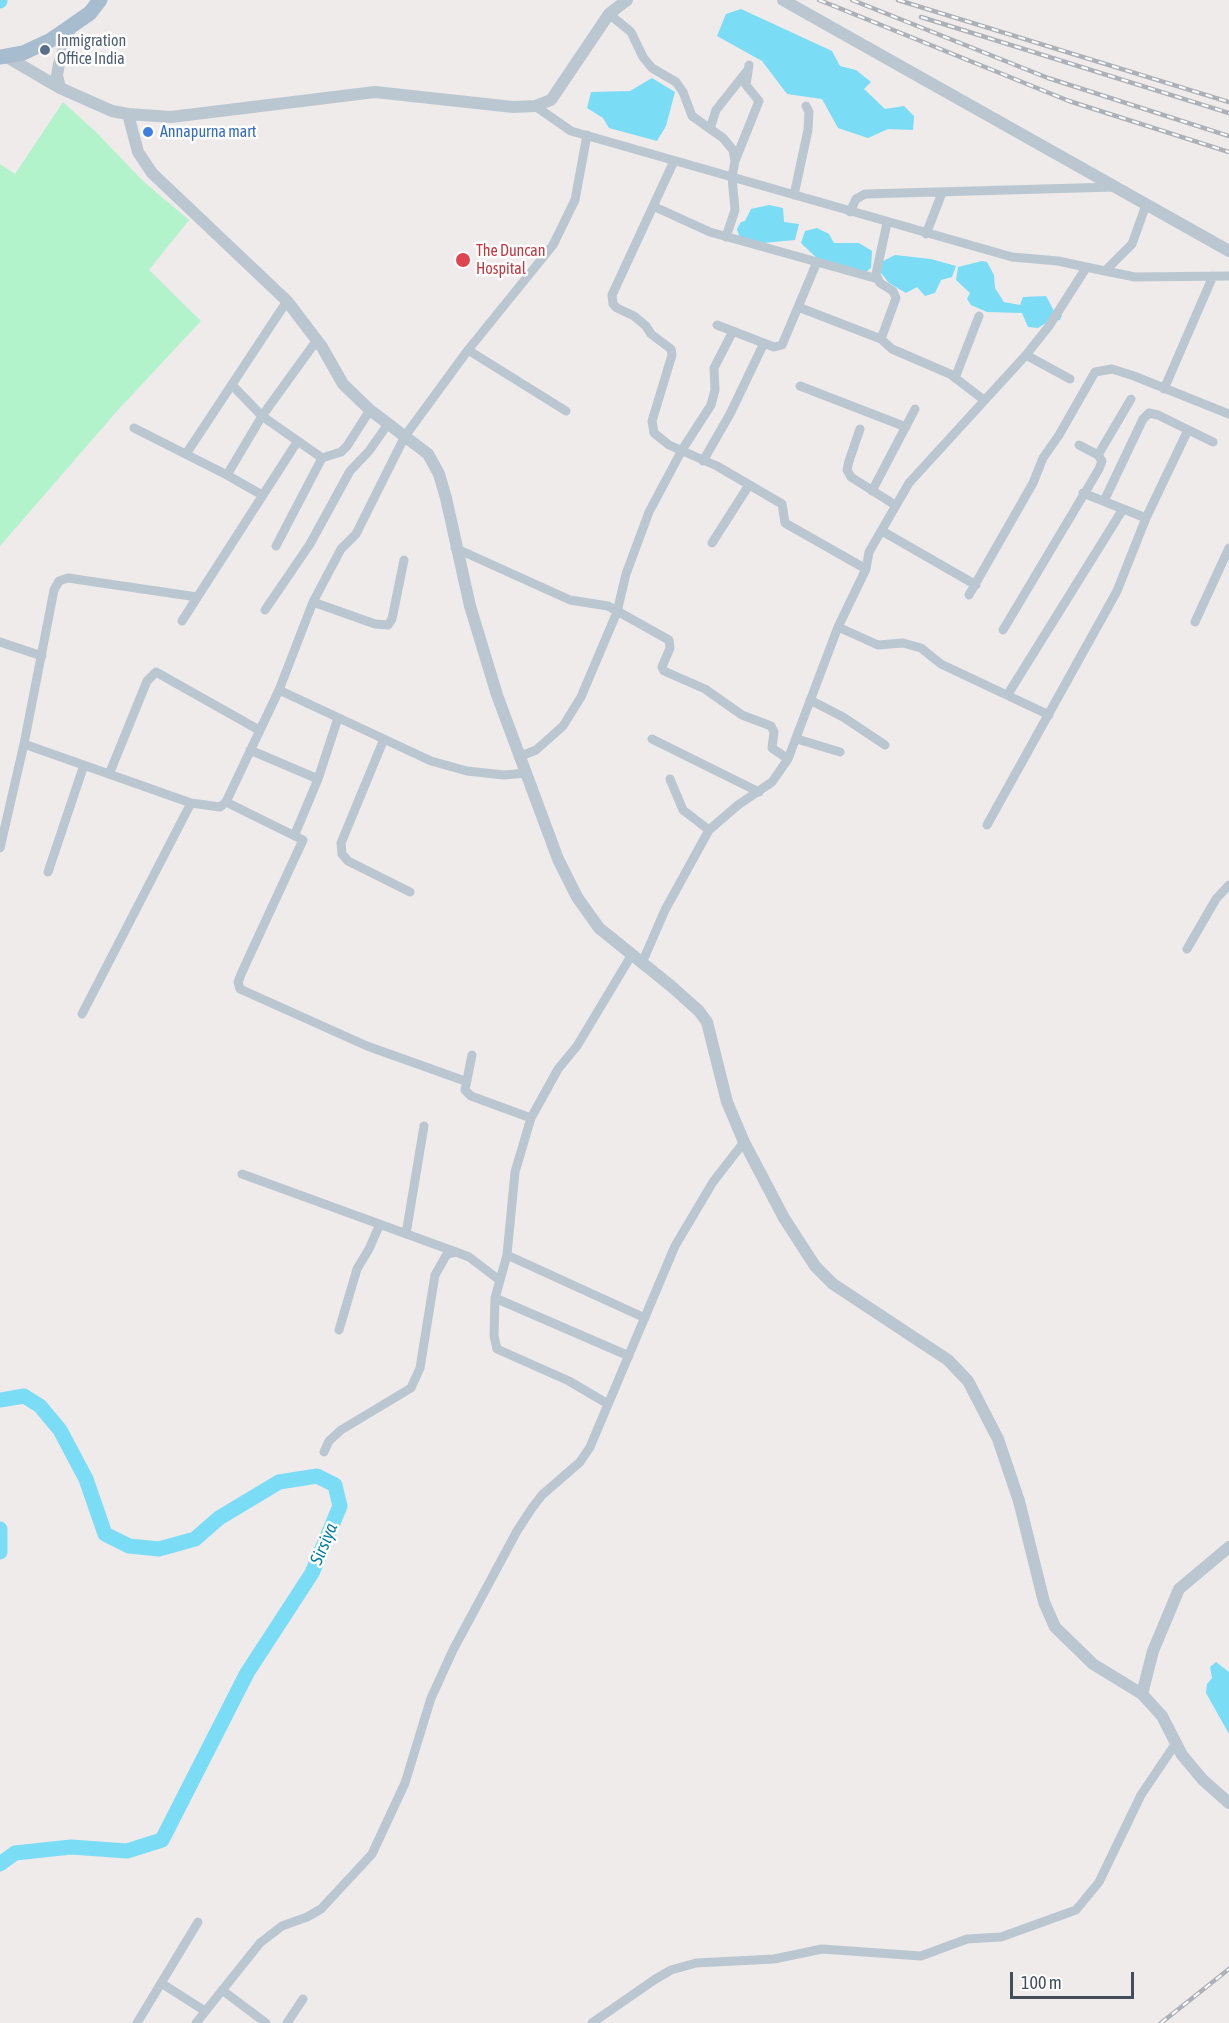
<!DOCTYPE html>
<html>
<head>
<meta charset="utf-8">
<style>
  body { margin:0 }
  #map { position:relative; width:1229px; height:2023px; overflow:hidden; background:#efebeb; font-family:"Asap Condensed",sans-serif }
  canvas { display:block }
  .scale { position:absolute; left:1010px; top:1972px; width:124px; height:27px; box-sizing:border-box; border:3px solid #424f5b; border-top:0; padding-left:8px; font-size:18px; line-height:21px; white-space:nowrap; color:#424f5b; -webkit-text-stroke:4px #fff; paint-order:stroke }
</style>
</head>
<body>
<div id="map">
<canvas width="1229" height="2023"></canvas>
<div class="scale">100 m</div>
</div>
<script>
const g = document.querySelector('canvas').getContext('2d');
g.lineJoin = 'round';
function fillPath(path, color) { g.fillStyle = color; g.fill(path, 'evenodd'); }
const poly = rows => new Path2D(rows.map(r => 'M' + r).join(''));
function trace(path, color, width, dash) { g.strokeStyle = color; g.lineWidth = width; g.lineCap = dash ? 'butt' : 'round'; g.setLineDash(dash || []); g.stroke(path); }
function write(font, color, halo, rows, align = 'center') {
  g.font = font + ' "Asap Condensed",sans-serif'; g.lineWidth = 5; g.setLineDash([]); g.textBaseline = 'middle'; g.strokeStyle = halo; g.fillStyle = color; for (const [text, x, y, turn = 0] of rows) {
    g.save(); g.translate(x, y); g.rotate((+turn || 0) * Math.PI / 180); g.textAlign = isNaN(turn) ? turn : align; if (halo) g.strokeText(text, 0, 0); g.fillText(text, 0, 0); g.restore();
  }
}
const green = poly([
  [63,102,96,132,144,182,189,220,149,270,201,321,118,410,0,546,0,164,15,174]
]);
const water = poly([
  [741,9,832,51,840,66,856,70,871,82,864,89,885,109,904,106,914,116,913,130,888,129,868,138,838,128,822,99,787,94,762,61,717,36,726,14],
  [652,78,675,92,666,126,657,141,609,128,603,118,587,108,591,92,630,91],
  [769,205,783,208,784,222,799,224,795,240,763,243,740,238,737,229,741,222,745,221,751,209],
  [817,228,829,234,834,243,859,243,872,251,871,268,859,277,821,262,801,243,805,231],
  [895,255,931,259,956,266,952,277,941,280,935,293,925,296,917,287,906,293,889,283,881,273,881,262],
  [982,261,987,262,994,275,995,288,1004,302,1020,305,1023,297,1046,296,1054,311,1062,315,1060,320,1049,321,1038,328,1028,327,1022,313,987,312,971,305,967,299,970,293,956,280,958,267],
  [1216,1662,1229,1672,1229,1734,1206,1693,1207,1684,1212,1678,1210,1667]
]);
const river = poly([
  [0,1,0,0],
  [0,1400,24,1396,40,1406,60,1430,86,1479,105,1534,129,1546,159,1549,195,1539,219,1518,279,1482,317,1476,335,1485,340,1506,312,1573,247,1673,162,1840,127,1851,71,1847,15,1853,0,1864],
  [0,1529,0,1552]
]);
const minor = poly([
  [609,14,631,32,643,57,652,68,676,82,683,92,692,116,723,138,733,150,735,161,732,177,735,210,726,237],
  [535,106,571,131,1012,257,1058,261,1105,271,1132,244,1146,205],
  [710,129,716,110,747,71],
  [674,161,612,295,613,304,617,308,634,316,646,326,651,334,671,349,672,355,652,421,654,433,669,445,717,466,782,504,785,523,866,569],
  [735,161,759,101,746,85,749,65],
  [794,195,808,130,809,112,806,106],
  [655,207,710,232,878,279],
  [850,212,856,199,865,194,1114,187],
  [887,223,876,274,880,283,893,291,896,298,881,339,892,349,950,374,984,400],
  [926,234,942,193],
  [1105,271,1135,277,1229,276],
  [798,307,881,339],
  [717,325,774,347,782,345,817,262],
  [468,350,566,411],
  [1026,355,1070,379],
  [955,378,979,316],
  [233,386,262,416,322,458,276,546],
  [800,386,906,427],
  [1164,389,1213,276],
  [134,428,227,475,262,416,317,340],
  [860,429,849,461,847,470,851,477,895,505],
  [186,454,287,301],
  [1098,455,1131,399],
  [322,458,341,452,347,446,370,410],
  [703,461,730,414,764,343],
  [227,475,262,495],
  [872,491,915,409],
  [1083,493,1146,518],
  [1104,501,1143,419,1149,413,1158,415,1213,442],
  [882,531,976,585],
  [712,543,749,485],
  [455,548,570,600,608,606,669,640,670,648,662,667,664,671,705,689,742,715,771,726,774,732,772,748,788,759],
  [969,595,1033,483,1043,458,1059,435,1095,372,1112,369,1134,376,1229,414],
  [313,602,375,624,388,625,392,619,404,560],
  [265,610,310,544,350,471,369,451,388,424],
  [182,621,297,442],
  [1195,622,1229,548],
  [838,627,878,645,903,643,921,648,941,664,1049,715],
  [1003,630,1099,469,1102,461,1098,455,1079,445],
  [0,642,42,656],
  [279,690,431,761,467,771,504,775,527,773],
  [1008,694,1123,509],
  [810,700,843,717,885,745],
  [384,739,341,843,342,854,348,861,410,892],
  [652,739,759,792],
  [797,739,840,752],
  [24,744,54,590,59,581,68,578,197,597],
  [250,750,318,779],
  [521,756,536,750,563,726,581,697,617,612,626,574,649,512,682,450,711,405,715,390,714,368,733,331],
  [110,772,147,681,156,672,259,730],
  [670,779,683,810,709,830],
  [226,802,303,840,242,972,238,982,240,989,367,1046,465,1081],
  [987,825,1117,591,1146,518,1188,430],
  [295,834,318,779,338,718],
  [0,848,24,744,191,803,220,807,226,802,279,690,313,602,341,549,356,534,405,436,468,350,553,245,575,200,587,135],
  [48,872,84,765],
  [1187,949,1216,899,1229,885],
  [642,963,665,910,709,830,738,805,772,782,788,759,838,627,866,569,869,552,909,483,1026,355,1049,326,1086,268],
  [82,1014,191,803],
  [472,1055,465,1090,471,1096,531,1118],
  [242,1174,456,1252],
  [406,1234,424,1126],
  [507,1255,645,1318],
  [495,1298,494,1336,497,1349,569,1381,608,1404],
  [339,1330,357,1269,369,1249,380,1224],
  [629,1356,495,1298,507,1255,515,1172,531,1118,558,1069,577,1046,631,956],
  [324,1452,329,1441,341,1430,411,1388,420,1368,435,1275,447,1254,456,1252,469,1257,498,1279],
  [161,1983,205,2011],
  [222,1990,266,2023],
  [137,2023,198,1922],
  [196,2023,260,1943,282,1926,307,1917,321,1909,372,1854,405,1783,431,1698,453,1650,517,1531,532,1508,542,1495,580,1462,590,1447,675,1246,713,1182,744,1142],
  [287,2023,303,1999],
  [592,2023,654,1980,671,1970,696,1963,774,1959,822,1949,921,1956,967,1939,1001,1937,1076,1910,1099,1882,1141,1795,1176,1743]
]);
const tertiary = poly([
  [783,0,1229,251],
  [70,29,59,64,57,75,60,88,112,111,128,114,171,117,375,92,513,107,535,106,551,100,609,14,627,0],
  [7,57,60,88],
  [128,114,138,152,152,173,287,301,322,347,343,384,370,410,428,454,439,474,446,498,470,606,497,695,558,859,577,897,599,928,671,986,699,1011,707,1022,727,1102,744,1142,784,1218,815,1266,833,1284,948,1360,968,1381,998,1439,1019,1501,1044,1602,1055,1627,1093,1664,1142,1694,1162,1716,1182,1755,1203,1780,1229,1803],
  [1142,1694,1153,1651,1179,1589,1229,1547]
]);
const primary = poly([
  [0,57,23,53,51,40,90,13,100,0]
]);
const rail = poly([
  [819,0,1069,101,1229,152],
  [852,0,1048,78,1229,136],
  [898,0,1229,102],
  [921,17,1229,113],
  [1161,2023,1229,1969]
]);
const markers = [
  [45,50,6,"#5c6f8a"],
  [148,132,6,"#3f7fe0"],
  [463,260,8,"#e0444e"]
];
const serviceNames = [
  ["Inmigration",57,41],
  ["Office India",57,59]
];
const shopNames = [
  ["Annapurna mart",160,132]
];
const healthNames = [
  ["The Duncan",476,251],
  ["Hospital",476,269]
];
const waterNames = [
  ["Sirsiya",324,1544,-67]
];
fillPath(green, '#b3f3cb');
fillPath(water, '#7bdcf5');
trace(river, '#7bdcf5', 15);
trace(minor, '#bac7d0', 9);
trace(tertiary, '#bac7d0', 12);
trace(primary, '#a8bccf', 15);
trace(rail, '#adb1b7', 4.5);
trace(rail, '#fff', 2, [7]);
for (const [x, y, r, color] of markers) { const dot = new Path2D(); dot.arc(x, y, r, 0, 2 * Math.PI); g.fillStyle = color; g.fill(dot); trace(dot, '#fff', 2); }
write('16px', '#4e5e75', '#fff', serviceNames, 'left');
write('16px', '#366cbe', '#fff', shopNames, 'left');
write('16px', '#be3a42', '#fff', healthNames, 'left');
write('italic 18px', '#0280a0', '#fff', waterNames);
</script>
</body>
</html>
